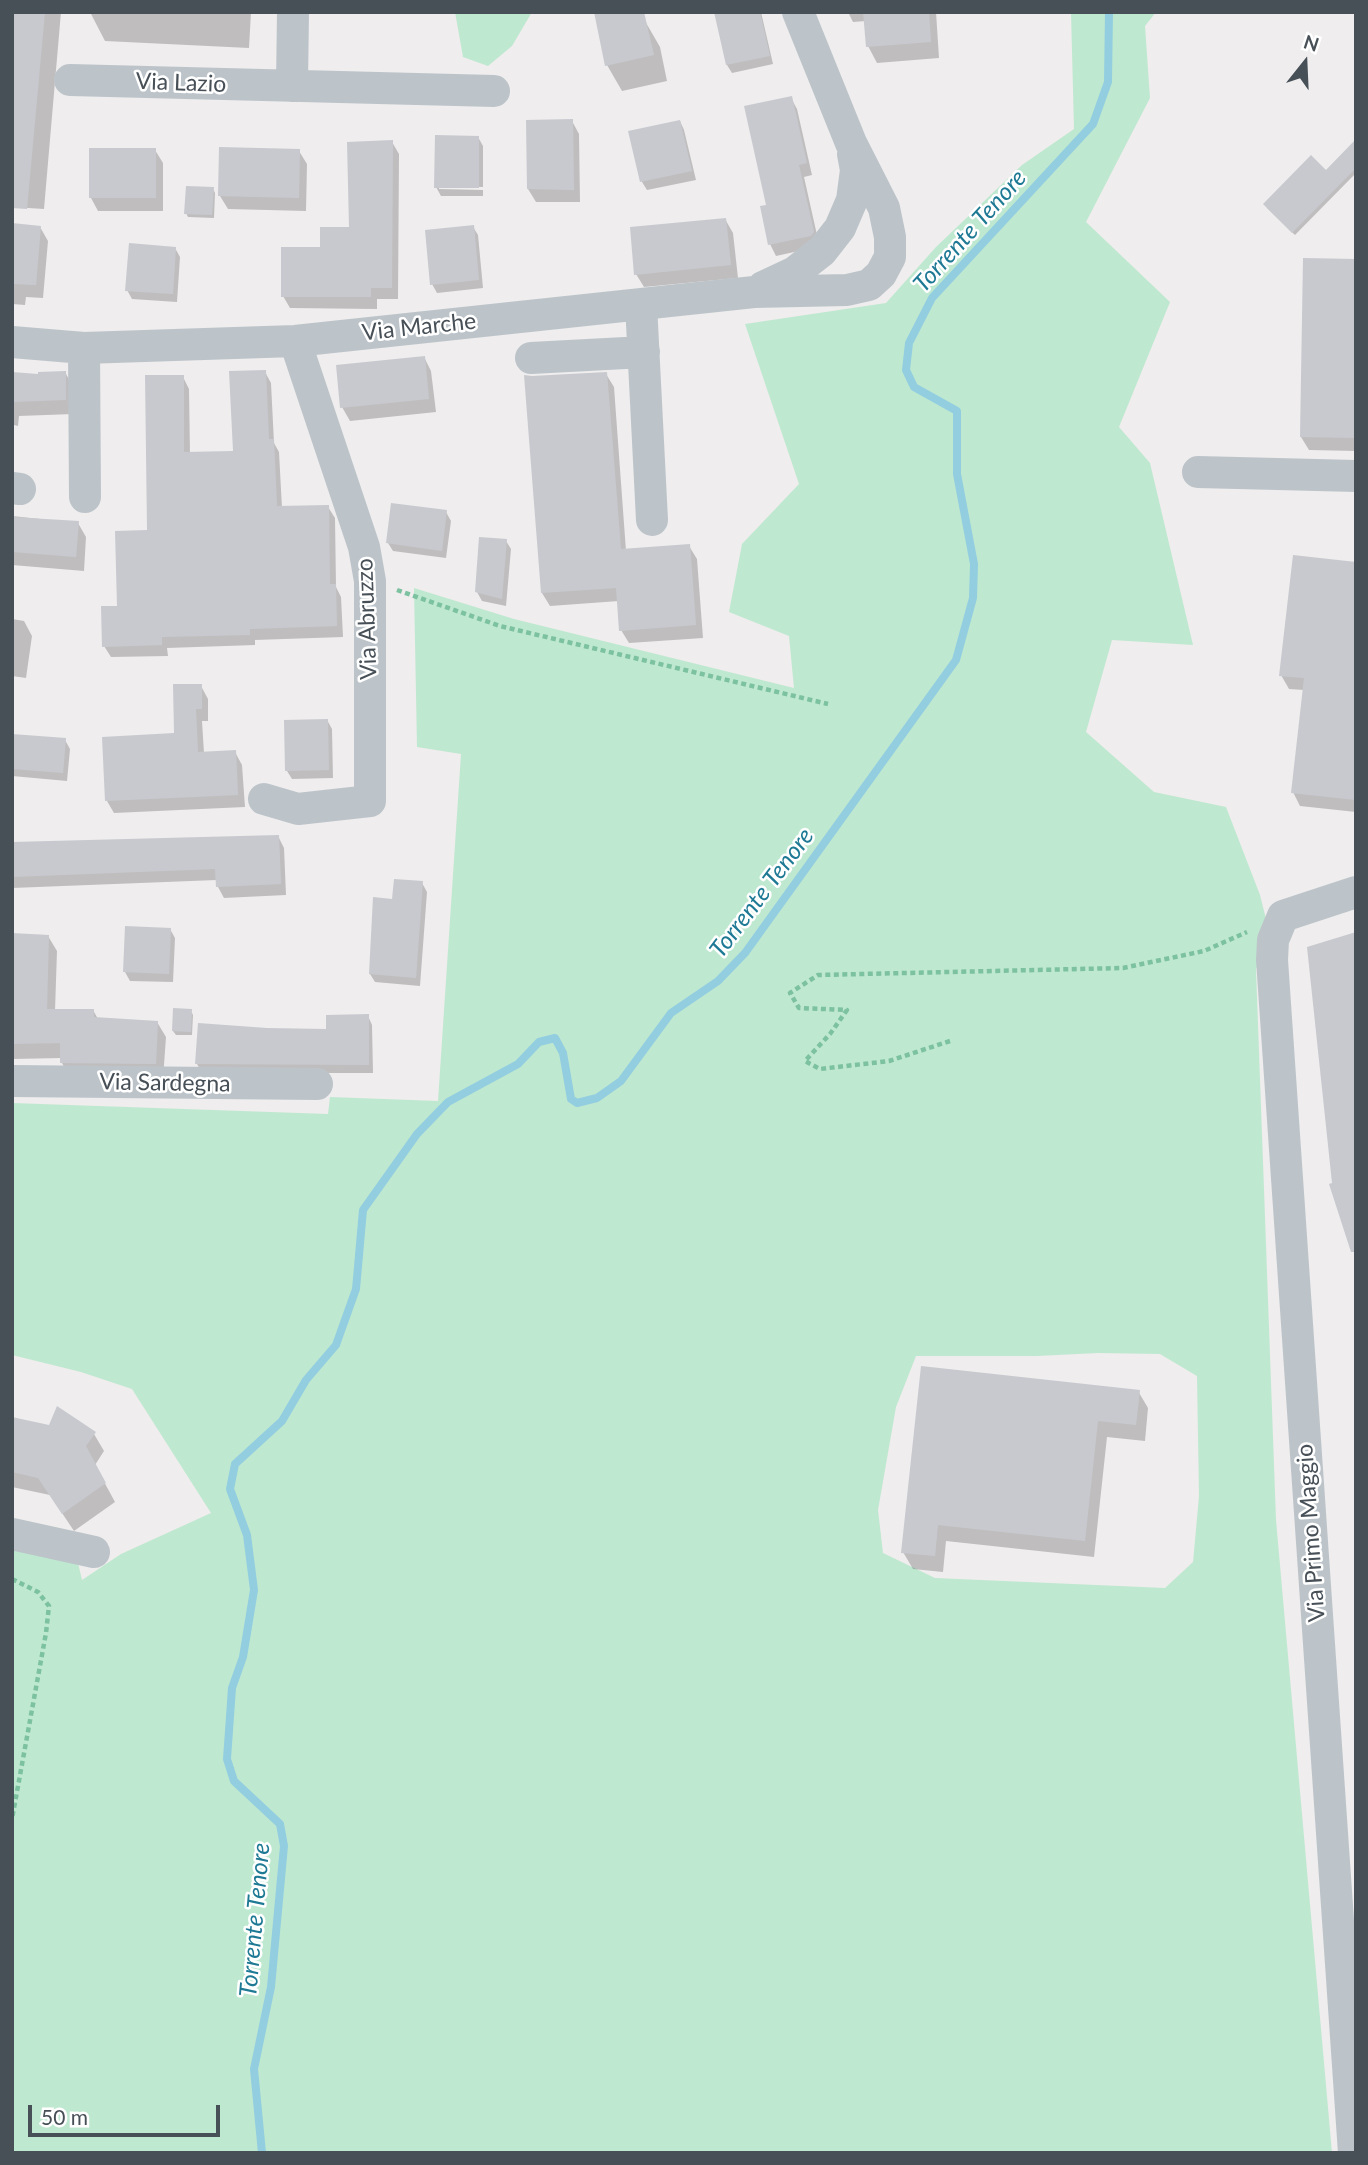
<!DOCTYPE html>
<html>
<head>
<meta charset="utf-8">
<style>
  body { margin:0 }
  #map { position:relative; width:1368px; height:2165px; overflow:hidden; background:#efeded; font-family:Lato,sans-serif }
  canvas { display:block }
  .frame { position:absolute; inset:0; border:14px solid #474f57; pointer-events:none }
  .north { position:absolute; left:1270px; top:28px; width:70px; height:70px; -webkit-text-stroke:5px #fff; paint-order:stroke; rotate:18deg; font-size:19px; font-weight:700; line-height:28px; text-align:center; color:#474f57 }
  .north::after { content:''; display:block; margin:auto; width:24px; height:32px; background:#474f57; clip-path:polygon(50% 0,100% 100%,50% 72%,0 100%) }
  .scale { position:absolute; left:28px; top:2105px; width:192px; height:32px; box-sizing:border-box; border:4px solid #474f57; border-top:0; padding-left:9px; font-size:21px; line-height:24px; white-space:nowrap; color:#474f57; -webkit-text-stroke:5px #fff; paint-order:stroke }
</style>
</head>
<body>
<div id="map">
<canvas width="1368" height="2165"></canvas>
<div class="frame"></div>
<div class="north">N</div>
<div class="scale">50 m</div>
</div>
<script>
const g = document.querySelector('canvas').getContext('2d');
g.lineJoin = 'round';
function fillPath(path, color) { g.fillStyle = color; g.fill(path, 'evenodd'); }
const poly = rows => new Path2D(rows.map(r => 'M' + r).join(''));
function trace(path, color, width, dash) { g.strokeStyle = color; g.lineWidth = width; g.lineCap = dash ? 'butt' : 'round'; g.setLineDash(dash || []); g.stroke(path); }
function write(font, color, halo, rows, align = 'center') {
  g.font = font + ' Lato,sans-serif'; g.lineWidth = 5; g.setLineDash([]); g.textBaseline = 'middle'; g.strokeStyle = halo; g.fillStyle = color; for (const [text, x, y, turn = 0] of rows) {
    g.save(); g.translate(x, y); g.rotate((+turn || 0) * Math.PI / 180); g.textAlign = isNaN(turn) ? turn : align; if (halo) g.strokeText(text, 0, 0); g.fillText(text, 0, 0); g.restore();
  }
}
const green = poly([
  [455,12,532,12,512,46,488,66,463,57],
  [1071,12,1156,12,1145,26,1150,98,1086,222,1170,302,1119,427,1150,463,1193,645,1112,640,1086,732,1154,792,1226,807,1260,895,1270,935,1256,969,1276,1520,1332,2153,12,2153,12,1550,78,1563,82,1580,121,1554,211,1513,132,1389,81,1372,12,1355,12,1103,328,1114,330,1097,438,1101,461,754,417,747,414,588,514,619,794,688,789,636,729,612,742,544,799,484,745,324,886,303,936,247,1022,165,1074,129],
  [1098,1353,1160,1354,1197,1376,1199,1496,1193,1562,1165,1588,935,1578,883,1553,878,1510,896,1407,916,1356,1037,1356]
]);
const shadow = poly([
  [12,12,61,12,44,209,12,207],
  [90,12,251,12,249,48,105,41],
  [716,12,761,12,773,64,732,73,727,65],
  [848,12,936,12,939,58,877,63,868,46,866,21,853,22],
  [645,21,660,47,667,81,622,91,607,65],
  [791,98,797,109,812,175,804,177,819,244,817,247,776,256,770,244,768,207],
  [572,121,579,134,580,202,536,202,528,189],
  [680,121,684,130,696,180,647,190,642,182,631,132],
  [478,137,483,146,483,187,439,186,439,189,483,190,483,196,441,196,436,187],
  [1356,141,1356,173,1295,235,1267,208,1326,172],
  [392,142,399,154,398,299,377,299,377,309,290,308,283,296,322,249,351,229],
  [155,150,163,163,163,211,98,211,91,198],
  [299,151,307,164,306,211,228,209,220,196],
  [213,189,215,193,214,218,188,217,186,213],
  [725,219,733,233,738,278,644,287,636,274],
  [12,225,40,227,48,241,43,298,26,297,25,305,12,304],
  [473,227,478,235,483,288,437,293,432,284],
  [175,248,180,257,177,302,132,299,127,290],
  [1356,261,1356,451,1309,450,1301,437],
  [424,357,431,371,436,412,350,421,342,407],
  [65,372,73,387,73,414,19,416,18,426,14,425,12,438,12,374,40,376],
  [265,372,271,383,274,443,279,452,282,508,328,507,335,518,336,587,341,597,343,637,255,640,255,645,167,648,168,656,111,657,104,646,148,532,183,377,189,389,190,454,235,453],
  [606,374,614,387,626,551,689,546,697,559,703,638,629,643,621,630,619,601,550,606,542,593],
  [446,512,451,521,446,558,393,551,388,543],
  [12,516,78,523,86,537,84,571,12,565],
  [506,541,511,549,506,606,482,601,477,592],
  [1356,564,1356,812,1300,806,1293,792,1304,690,1289,689,1281,675],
  [12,619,24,621,32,636,26,678,12,676],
  [201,686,208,699,208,721,202,721,204,753,235,752,242,765,245,807,114,813,107,801,175,735],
  [327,720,332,729,333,778,292,779,287,771],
  [12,736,65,740,70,749,67,781,12,776],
  [278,836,284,848,286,895,224,898,218,887,217,880,12,888,12,843],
  [422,883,427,892,420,986,375,982,370,974],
  [170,929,175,938,173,982,130,981,125,972],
  [12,935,48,936,57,951,55,1011,93,1010,98,1019,157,1022,166,1037,163,1079,70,1078,62,1063,62,1058,12,1059],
  [191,1011,193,1015,192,1035,176,1035,173,1031],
  [368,1016,372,1025,373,1073,202,1073,197,1064,267,1030,328,1030],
  [922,1368,1138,1391,1148,1408,1145,1441,1107,1437,1094,1557,946,1541,943,1572,913,1569,903,1552],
  [12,1419,94,1434,104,1451,95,1465,115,1502,74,1531,50,1495,12,1487]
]);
const stream = poly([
  [262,2153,254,2069,271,1987,284,1846,280,1824,234,1781,227,1759,232,1688,243,1657,254,1590,247,1535,230,1489,235,1464,282,1421,306,1380,336,1345,356,1289,363,1210,417,1134,448,1102,518,1064,539,1042,555,1038,563,1053,571,1099,577,1103,597,1098,621,1081,671,1013,718,981,745,953,956,660,973,598,974,564,957,474,957,411,914,387,906,370,909,343,932,298,1093,124,1108,82,1109,12]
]);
const building = poly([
  [12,12,45,12,27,209,12,208],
  [594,12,644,12,654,55,605,66],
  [714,12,760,12,770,56,726,65],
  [863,12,929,12,931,42,866,47],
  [792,96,807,163,799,165,814,232,811,236,768,245,760,206,766,205,744,106],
  [573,119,574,190,527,189,526,120],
  [680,120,692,171,640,182,628,131],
  [435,135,479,136,479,188,434,188],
  [1356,139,1356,168,1292,233,1263,204,1311,155,1326,170],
  [393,140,392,288,371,288,371,297,281,297,281,247,320,247,320,227,349,227,347,142],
  [219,147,300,149,299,198,218,196],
  [89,148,156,148,156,198,89,198],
  [186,186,214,187,212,215,184,214],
  [726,218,731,265,634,275,630,227],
  [12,223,41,226,36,285,12,284],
  [474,225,479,280,430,285,425,230],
  [129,243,176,247,173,294,125,291],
  [1303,258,1356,259,1356,438,1300,437],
  [425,356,429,399,340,408,336,365],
  [266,370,269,439,274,439,277,506,329,505,330,584,336,584,337,626,250,629,250,635,162,637,162,645,102,647,101,606,117,606,115,531,147,530,145,375,184,375,184,452,233,451,229,371],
  [66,371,66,400,12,402,12,372,38,374,38,372],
  [607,372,621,549,690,544,696,625,619,631,616,588,541,593,524,375,532,376],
  [391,503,447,510,442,551,386,543],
  [12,517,79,521,76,557,12,552],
  [479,537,507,539,502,599,475,592],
  [1293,555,1356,562,1356,800,1291,793,1304,678,1279,676],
  [173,684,202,684,202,709,196,709,198,752,236,750,238,795,105,801,102,737,174,733],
  [328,719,329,770,285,771,284,720],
  [12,734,66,738,63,773,12,769],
  [279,835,281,884,216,887,215,869,12,877,12,842],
  [394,879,423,881,416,978,369,974,373,897,392,899],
  [125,926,171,928,169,974,123,972],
  [1356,932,1356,1252,1351,1252,1329,1184,1332,1183,1307,947],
  [12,933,49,935,47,1009,94,1009,94,1017,158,1021,156,1064,60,1063,60,1043,12,1044],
  [173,1008,192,1009,191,1032,172,1031],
  [369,1014,369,1065,195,1064,198,1023,267,1028,326,1029,326,1015],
  [921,1366,1140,1390,1136,1425,1098,1421,1085,1541,938,1525,935,1556,901,1553],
  [57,1406,96,1432,86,1446,106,1483,62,1514,38,1478,12,1472,12,1417,49,1425]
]);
const path = poly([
  [397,590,500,626,828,704],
  [950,1041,889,1061,820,1069,805,1061,830,1034,847,1010,799,1008,790,993,818,975,1123,968,1204,951,1247,932],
  [12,1579,38,1592,49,1606,46,1633,12,1819]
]);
const minor = poly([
  [70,80,494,91],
  [292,86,293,12],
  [763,287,795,272,822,251,840,228,852,200,856,170,853,154],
  [641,304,652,520],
  [12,342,84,348,295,341,754,292,847,290,869,285,881,274,890,257,890,237,884,208,851,143,798,12],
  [84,348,85,497],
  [531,358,644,352],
  [1198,472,1356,476],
  [12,488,20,489],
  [264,799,298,809,370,801,370,581,364,547,295,341],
  [12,1081,317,1084],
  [12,1534,94,1552],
  [1354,2153,1272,960,1273,940,1283,916,1356,892]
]);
const streetNames = [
  ["Via Lazio",181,83,2],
  ["Via Marche",419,327,-6],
  ["Via Abruzzo",367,619,-92],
  ["Via Sardegna",165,1083,1],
  ["Via Primo Maggio",1311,1533,-94]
];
const waterNames = [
  ["Torrente Tenore",970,231,-48],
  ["Torrente Tenore",762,893,-53],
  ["Torrente Tenore",255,1920,-85]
];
fillPath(green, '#bfe8d0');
fillPath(shadow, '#0003');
trace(stream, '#92cee0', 8);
fillPath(building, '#c7c9cf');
trace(path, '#7cc1a0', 4.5, [5, 3.5]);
trace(minor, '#bcc4ca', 32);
write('23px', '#474f57', '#fff', streetNames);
write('italic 24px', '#1e7994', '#fff', waterNames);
</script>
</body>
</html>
